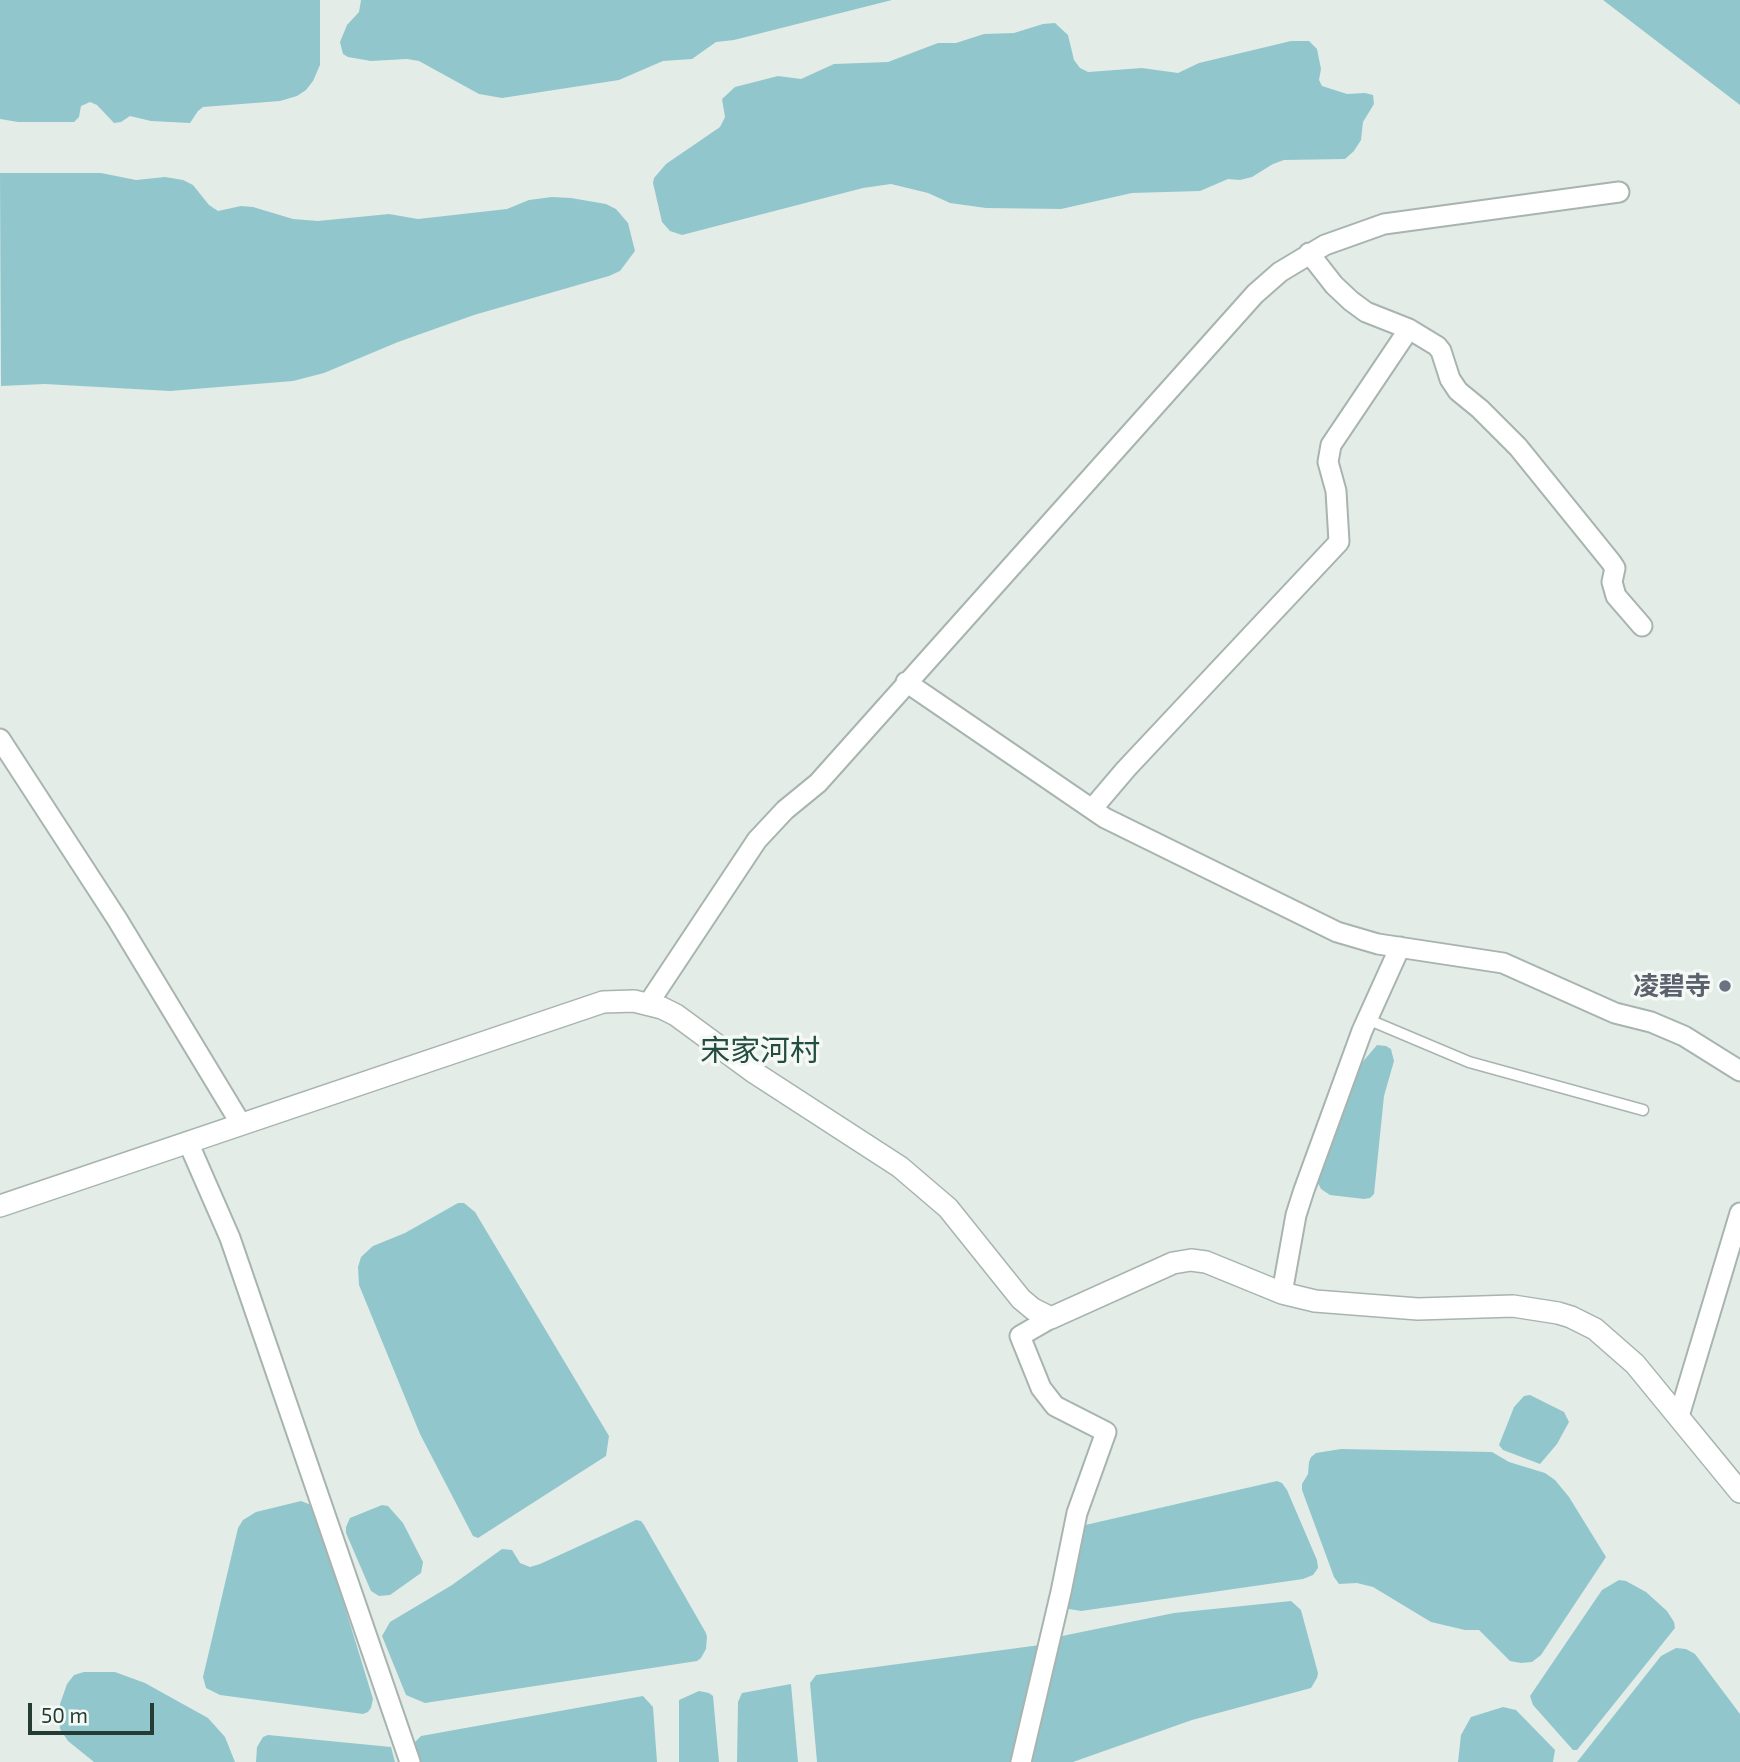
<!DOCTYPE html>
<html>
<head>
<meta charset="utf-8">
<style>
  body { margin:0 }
  #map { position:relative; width:1740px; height:1762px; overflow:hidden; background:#e4ece8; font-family:"Exo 2",sans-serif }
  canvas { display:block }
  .scale { position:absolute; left:28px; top:1703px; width:126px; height:32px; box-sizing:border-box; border:4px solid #253c35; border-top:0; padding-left:9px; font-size:21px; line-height:24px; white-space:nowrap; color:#253c35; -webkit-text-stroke:5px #f5f9f6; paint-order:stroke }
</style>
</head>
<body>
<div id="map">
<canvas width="1740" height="1762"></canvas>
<div class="scale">50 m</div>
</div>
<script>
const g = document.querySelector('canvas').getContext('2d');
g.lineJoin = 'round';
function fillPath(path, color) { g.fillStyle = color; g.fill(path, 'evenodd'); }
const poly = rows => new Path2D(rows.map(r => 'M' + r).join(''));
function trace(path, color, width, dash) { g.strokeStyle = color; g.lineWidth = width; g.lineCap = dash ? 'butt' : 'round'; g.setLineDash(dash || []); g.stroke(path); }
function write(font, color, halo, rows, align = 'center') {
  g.font = font + ' "Exo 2","Noto Sans SC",sans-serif'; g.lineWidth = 7; g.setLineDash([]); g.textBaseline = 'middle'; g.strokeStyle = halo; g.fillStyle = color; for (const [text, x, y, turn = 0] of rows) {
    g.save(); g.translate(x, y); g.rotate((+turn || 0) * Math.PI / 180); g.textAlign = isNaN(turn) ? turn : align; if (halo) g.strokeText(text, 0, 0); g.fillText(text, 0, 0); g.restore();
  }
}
const water = poly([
  [0,0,320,0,320,65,313,81,306,90,297,96,280,101,203,107,198,111,190,123,151,121,130,116,121,122,114,123,97,105,90,102,81,106,79,117,74,122,18,122,0,119],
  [361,0,892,0,734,40,716,42,692,59,663,61,619,80,502,98,479,94,419,61,407,59,371,61,348,57,343,54,340,42,347,25,359,12],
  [1603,0,1740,0,1740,105],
  [1055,23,1068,35,1074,60,1080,68,1088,72,1142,68,1178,73,1199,63,1291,41,1309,41,1317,49,1321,69,1319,80,1322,86,1347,94,1365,93,1373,95,1374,104,1363,122,1361,140,1354,151,1345,159,1284,160,1273,164,1252,177,1240,180,1228,179,1200,191,1132,193,1061,209,986,208,950,203,928,193,891,184,863,188,682,235,670,231,662,222,653,183,654,178,666,164,720,127,725,117,722,99,735,87,778,76,801,79,834,64,888,62,938,43,956,43,984,34,1014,33,1043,24],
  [0,173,101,173,136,180,165,177,183,180,193,185,209,205,218,211,241,206,253,207,293,219,318,221,389,214,418,219,507,209,529,200,552,197,571,198,606,204,616,209,628,223,635,251,620,271,609,276,474,315,398,342,324,373,293,381,170,391,45,384,1,386],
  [1377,1045,1386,1046,1391,1049,1394,1061,1384,1096,1374,1194,1370,1198,1364,1199,1330,1195,1321,1189,1317,1181,1360,1065],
  [458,1203,464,1203,475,1212,609,1436,606,1456,478,1538,473,1536,420,1434,359,1285,358,1267,361,1257,373,1246,405,1233],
  [1524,1396,1530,1395,1564,1412,1569,1422,1557,1444,1540,1464,1503,1450,1499,1445,1514,1407],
  [1341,1449,1492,1452,1509,1462,1545,1473,1555,1480,1569,1497,1606,1557,1541,1655,1532,1662,1521,1663,1510,1661,1479,1630,1465,1630,1431,1622,1373,1587,1357,1583,1339,1584,1334,1577,1302,1490,1302,1484,1308,1474,1309,1462,1311,1457,1316,1453],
  [1277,1481,1282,1483,1287,1490,1317,1560,1318,1568,1313,1575,1303,1579,1081,1611,1069,1609,1066,1604,1081,1526],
  [301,1501,314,1506,373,1699,371,1708,368,1712,363,1714,220,1695,206,1688,203,1677,238,1528,243,1520,256,1512],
  [382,1505,388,1506,403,1523,423,1562,421,1573,390,1595,379,1596,371,1591,346,1533,346,1527,350,1518],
  [636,1520,641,1521,644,1525,706,1633,707,1637,706,1649,701,1658,697,1661,425,1703,406,1695,382,1636,390,1622,452,1585,502,1549,512,1550,520,1563,530,1567,540,1564],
  [1619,1580,1626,1581,1646,1592,1667,1611,1674,1622,1675,1628,1577,1750,1573,1750,1533,1705,1530,1696,1602,1590],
  [1291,1601,1301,1610,1318,1673,1317,1678,1311,1688,1192,1720,1073,1762,1029,1762,1062,1636,1174,1613],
  [1040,1645,1010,1762,817,1762,810,1683,816,1675],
  [1676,1648,1686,1649,1695,1654,1740,1714,1740,1762,1577,1762,1661,1656],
  [84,1672,115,1672,145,1683,208,1718,225,1737,235,1762,94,1762,68,1741,60,1729,59,1719,60,1704,67,1684,74,1675],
  [791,1684,798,1762,737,1762,738,1702,742,1693],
  [699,1691,709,1693,713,1696,719,1762,679,1762,679,1700],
  [643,1696,653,1707,657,1762,419,1762,414,1743,421,1736],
  [1503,1707,1516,1710,1555,1750,1553,1762,1458,1762,1461,1735,1471,1717],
  [268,1735,391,1747,395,1762,256,1762,257,1747,263,1737]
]);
const service = poly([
  [1367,1019,1469,1062,1643,1110]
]);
const minor = poly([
  [1309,253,1334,285,1351,301,1366,312,1409,329,1437,346,1441,351,1450,379,1458,391,1480,409,1518,447,1611,562,1615,568,1612,582,1616,596,1642,626],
  [906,682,1105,818,1337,932,1378,944,1503,963,1615,1013,1651,1022,1684,1036,1740,1071],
  [0,739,117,919,241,1124],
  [1092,809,1126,769,1339,542,1336,491,1328,462,1331,445,1409,329],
  [648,1004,757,840,785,810,818,783,1255,294,1280,272,1325,245,1384,224,1619,192],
  [188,1142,230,1238,410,1762],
  [1282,1293,1296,1215,1304,1190,1362,1031,1400,947],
  [1679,1416,1740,1213],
  [1021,1762,1061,1592,1077,1513,1106,1432,1055,1406,1041,1388,1020,1336,1051,1318]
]);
const tertiary = poly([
  [0,1206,603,1002,634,1001,662,1008,676,1015,755,1073,900,1167,948,1208,1021,1299,1033,1309,1051,1318,1173,1263,1191,1260,1206,1262,1282,1293,1315,1301,1418,1309,1513,1306,1558,1313,1571,1317,1595,1329,1635,1364,1740,1492]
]);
const markers = [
  [1725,986,7,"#6b7280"]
];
const worshipNames = [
  ["凌碧寺",1711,986]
];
const quarterNames = [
  ["宋家河村",760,1051]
];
fillPath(water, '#91c7cc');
trace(service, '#a7b4af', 13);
trace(minor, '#a7b4af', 23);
trace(tertiary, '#a7b4af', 24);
trace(service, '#fff', 10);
trace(minor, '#fff', 19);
trace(tertiary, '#fff', 21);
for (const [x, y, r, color] of markers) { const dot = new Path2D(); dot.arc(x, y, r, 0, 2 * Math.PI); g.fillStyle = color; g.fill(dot); trace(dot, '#f5f9f6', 2.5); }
write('bold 26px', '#5b616d', '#f5f9f6', worshipNames, 'right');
write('30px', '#234d40', '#f5f9f6', quarterNames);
</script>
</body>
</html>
